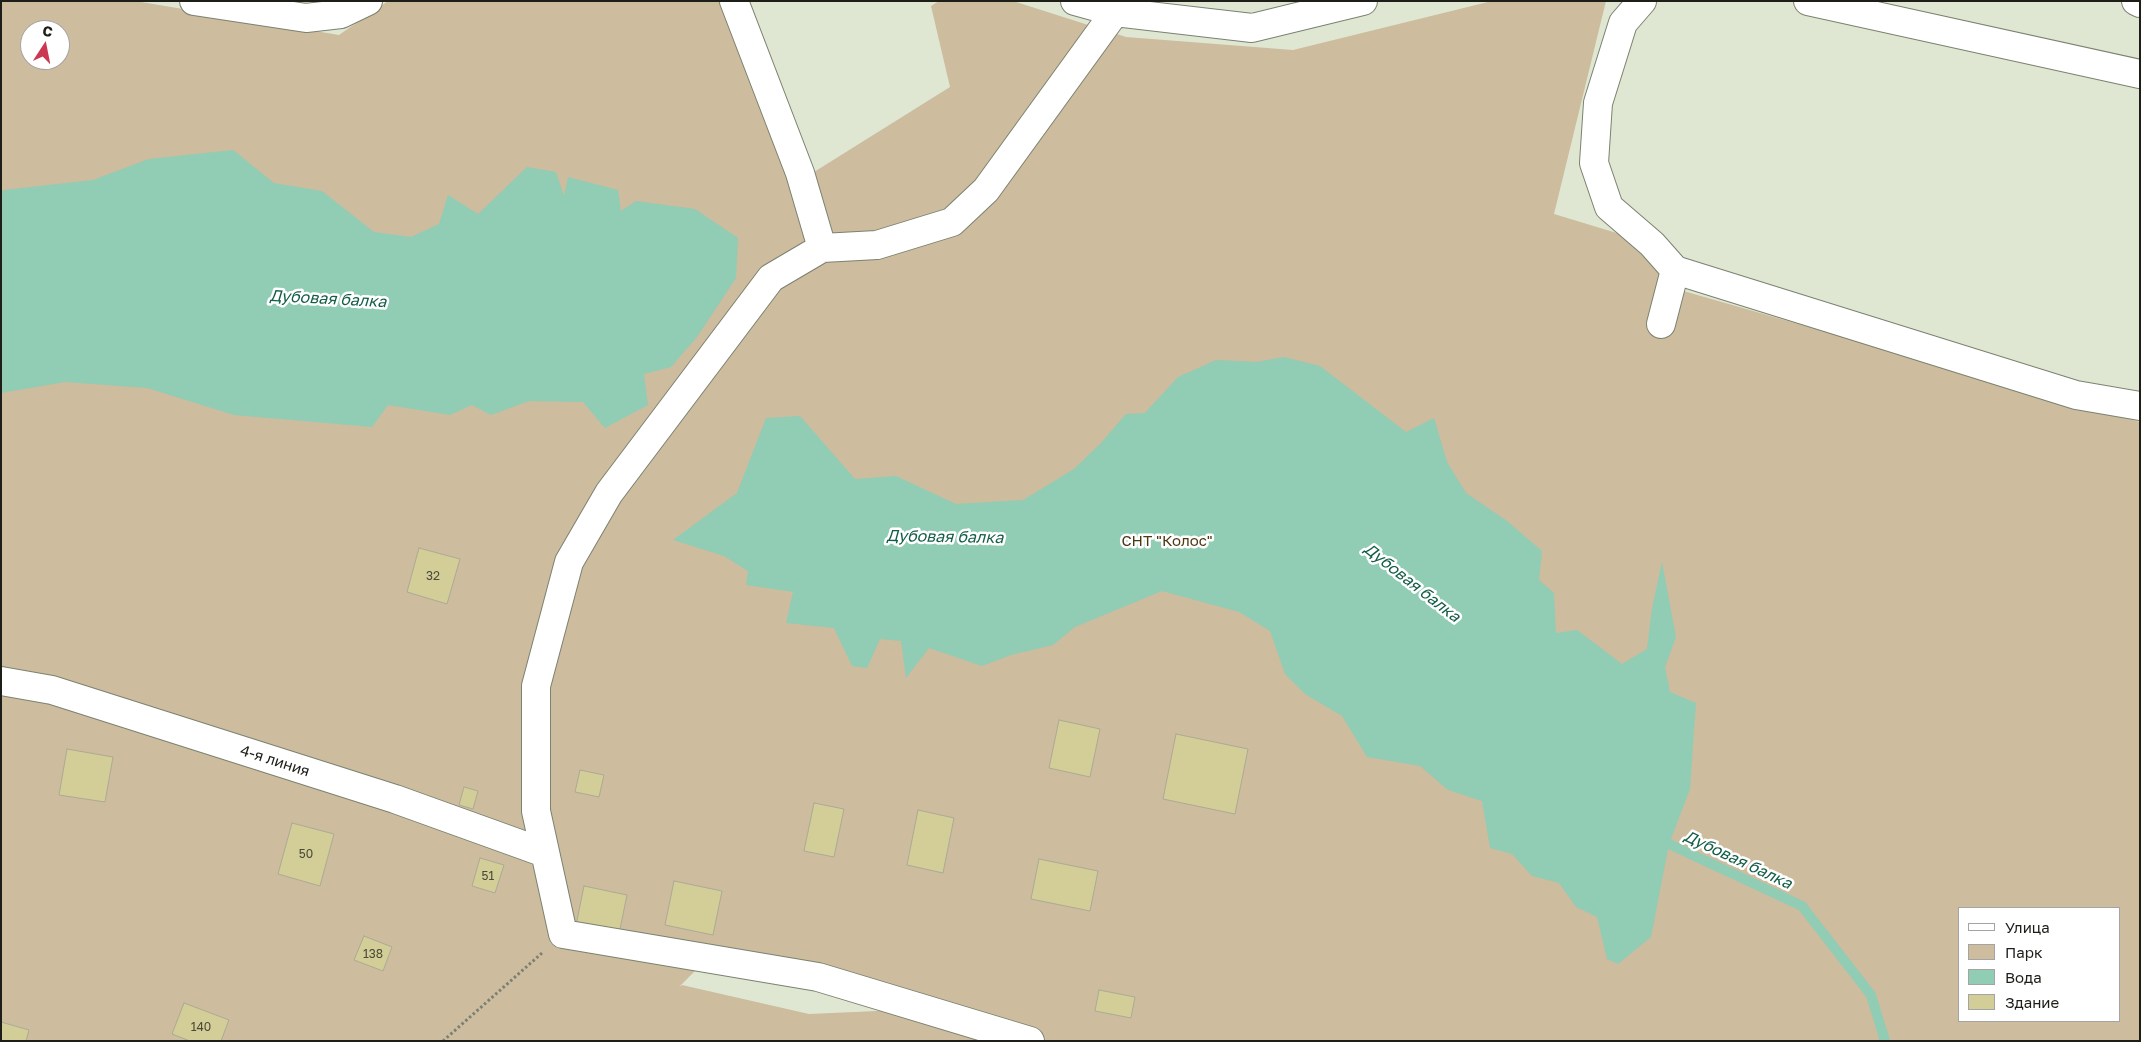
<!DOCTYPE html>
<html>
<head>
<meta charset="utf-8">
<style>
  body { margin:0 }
  #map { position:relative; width:2141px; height:1042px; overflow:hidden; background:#dfe7d3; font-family:"Golos Text",sans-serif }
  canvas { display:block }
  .frame { position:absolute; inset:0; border:2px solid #1c1e17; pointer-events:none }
  .legend { position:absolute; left:1958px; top:907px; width:162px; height:115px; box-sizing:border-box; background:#fff; border:1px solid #a4a5a2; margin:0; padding:6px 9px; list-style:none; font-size:15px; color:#1c1e17 }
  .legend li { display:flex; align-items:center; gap:10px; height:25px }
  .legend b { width:25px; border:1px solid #a4a5a2 }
  .north { position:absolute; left:20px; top:20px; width:50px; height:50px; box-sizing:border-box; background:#fff; border:1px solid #a4a5a2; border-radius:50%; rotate:11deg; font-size:14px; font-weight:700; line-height:20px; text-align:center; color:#1c1e17 }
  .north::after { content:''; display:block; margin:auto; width:18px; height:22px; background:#ca3950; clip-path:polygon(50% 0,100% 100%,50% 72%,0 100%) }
</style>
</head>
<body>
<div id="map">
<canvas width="2141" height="1042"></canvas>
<div class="frame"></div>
<ul class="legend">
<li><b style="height:6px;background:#fff"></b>Улица</li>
<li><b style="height:14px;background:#cdbc9e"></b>Парк</li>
<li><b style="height:14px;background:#91ccb4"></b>Вода</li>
<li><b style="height:14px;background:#d3cd98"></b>Здание</li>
</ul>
<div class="north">С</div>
</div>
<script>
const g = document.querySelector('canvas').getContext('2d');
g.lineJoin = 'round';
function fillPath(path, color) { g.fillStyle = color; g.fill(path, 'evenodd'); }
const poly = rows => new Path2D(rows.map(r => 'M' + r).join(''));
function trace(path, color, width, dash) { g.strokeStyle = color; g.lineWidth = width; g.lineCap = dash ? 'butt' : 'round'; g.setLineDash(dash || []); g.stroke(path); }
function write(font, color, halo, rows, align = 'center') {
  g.font = font + ' "Golos Text",sans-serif'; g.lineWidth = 5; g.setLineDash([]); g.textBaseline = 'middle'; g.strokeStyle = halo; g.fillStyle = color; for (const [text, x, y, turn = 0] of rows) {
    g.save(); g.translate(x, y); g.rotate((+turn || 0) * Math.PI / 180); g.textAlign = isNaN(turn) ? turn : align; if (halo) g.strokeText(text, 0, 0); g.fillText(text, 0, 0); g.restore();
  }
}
const green = poly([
  [1,1,135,1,339,35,388,1,723,1,790,187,950,87,931,6,939,1,1013,1,1126,37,1293,50,1492,1,1606,1,1554,214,1620,234,1680,290,2140,422,2140,1041,1005,1041,719,947,679,987,682,985,809,1014,899,1010,1004,1041,1,1041],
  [30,30,60,30,60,60,30,60],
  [1960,908,2120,908,2120,1021,1960,1021]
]);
const water = poly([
  [233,150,274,183,322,191,374,232,411,237,439,224,448,195,478,214,527,167,556,172,564,196,568,177,618,190,621,211,636,201,695,209,738,238,736,278,697,337,671,367,644,374,648,405,605,428,583,402,529,401,491,415,472,405,450,415,388,405,372,427,234,415,147,388,65,382,1,393,1,192,4,190,93,180,149,159],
  [1284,357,1320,366,1406,432,1434,418,1447,462,1466,493,1507,521,1542,551,1539,580,1554,593,1556,633,1577,630,1622,664,1647,649,1652,608,1662,562,1676,637,1665,667,1670,692,1696,703,1690,789,1669,844,1651,937,1618,964,1607,959,1597,917,1576,907,1559,883,1532,876,1512,854,1490,848,1482,801,1448,790,1420,766,1367,757,1342,716,1305,694,1285,674,1270,631,1239,612,1162,591,1075,627,1053,645,1011,655,982,666,929,648,906,678,901,641,880,639,867,668,852,666,834,628,786,623,793,592,746,585,748,571,724,556,673,540,737,493,766,418,800,416,855,479,896,476,956,504,1023,500,1074,469,1101,443,1126,414,1145,413,1178,377,1216,360,1256,362]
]);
const stream = poly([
  [1660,835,1669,844,1802,906,1871,995,1885,1041]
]);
const building = poly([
  [419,548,460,559,447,604,407,592,419,548],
  [1059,720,1100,729,1090,777,1049,768,1059,720],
  [1176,734,1248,749,1235,814,1163,799,1176,734],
  [67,749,113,757,105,802,59,795,67,749],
  [580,770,604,775,599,797,575,792,580,770],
  [464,787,478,791,473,809,459,805,464,787],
  [814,803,844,809,834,857,804,851,814,803],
  [918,810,954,818,943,873,907,865,918,810],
  [292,823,334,834,320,886,278,874,292,823],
  [480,858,504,865,495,893,472,886,480,858],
  [1039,859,1098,871,1090,911,1031,899,1039,859],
  [674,881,722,891,713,935,665,925,674,881],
  [584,886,627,895,618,939,575,930,584,886],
  [364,936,392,947,383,971,354,960,364,936],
  [1099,990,1135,997,1131,1018,1095,1011,1099,990],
  [184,1003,229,1020,221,1041,190,1041,172,1034,184,1003],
  [1,1022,29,1030,26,1041,1,1041,1,1022]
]);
const path = poly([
  [443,1041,542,953]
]);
const minor = poly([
  [194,1,306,18,341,14,368,1],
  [734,1,800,173,822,248],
  [1075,1,1115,12,1252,28,1363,1],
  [1642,1,1623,23,1598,103,1594,163,1609,207,1652,244,1675,270],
  [1808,1,2140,74],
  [2136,1,2140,3],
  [1661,324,1675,270,2076,395,2140,406],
  [1,681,52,690,395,799,545,853],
  [1030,1041,818,977,563,934,536,811,536,686,569,562,609,493,771,278,822,248,877,245,952,222,986,190,1115,12]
]);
const numberNames = [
  ["32",433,576],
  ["50",306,854],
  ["51",488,876],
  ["138",373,954],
  ["140",201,1027]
];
const parkNames = [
  ["СНТ \"Колос\"",1167,541]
];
const streetNames = [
  ["4-я линия",275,761,18]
];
const waterNames = [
  ["Дубовая балка",328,299,3],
  ["Дубовая балка",945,537,1],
  ["Дубовая балка",1412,583,38],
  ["Дубовая балка",1738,860,25]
];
fillPath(green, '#cdbc9e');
fillPath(water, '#91ccb4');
trace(stream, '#91ccb4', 10);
fillPath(building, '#d3cd98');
trace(building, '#acaa96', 1);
trace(minor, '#7b8270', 30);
trace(path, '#7c8073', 3, [2.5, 2.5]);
trace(minor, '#fff', 28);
write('12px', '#4a4a37', null, numberNames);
write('15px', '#4c3812', '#fff', parkNames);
write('15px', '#1c1e17', '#fff', streetNames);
write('italic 16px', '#145e47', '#fff', waterNames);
</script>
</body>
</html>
